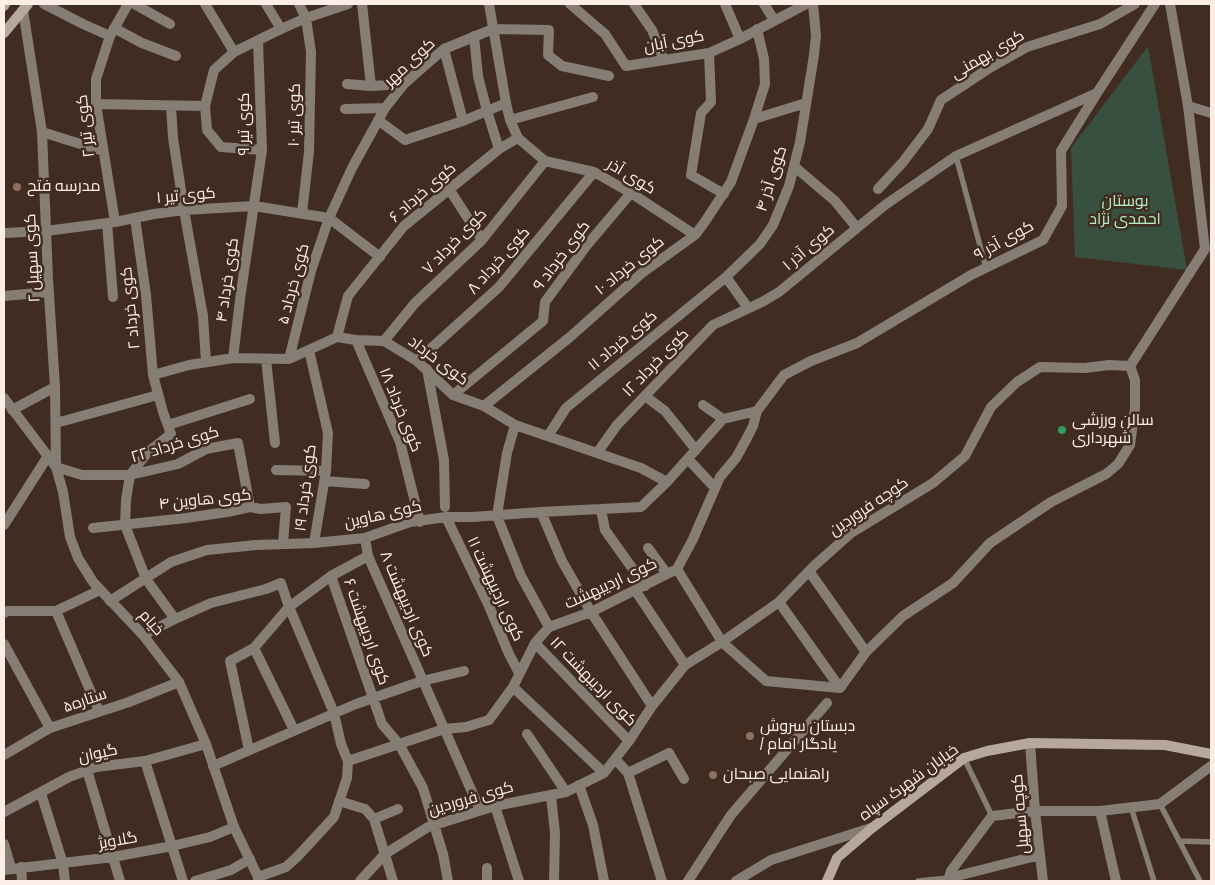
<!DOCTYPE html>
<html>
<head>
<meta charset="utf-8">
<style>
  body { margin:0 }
  #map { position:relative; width:1215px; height:885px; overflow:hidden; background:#412c22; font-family:"Archivo Narrow",sans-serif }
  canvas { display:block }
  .frame { position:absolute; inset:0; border:5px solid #fceee7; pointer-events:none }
</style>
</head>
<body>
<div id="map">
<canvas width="1215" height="885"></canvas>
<div class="frame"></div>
</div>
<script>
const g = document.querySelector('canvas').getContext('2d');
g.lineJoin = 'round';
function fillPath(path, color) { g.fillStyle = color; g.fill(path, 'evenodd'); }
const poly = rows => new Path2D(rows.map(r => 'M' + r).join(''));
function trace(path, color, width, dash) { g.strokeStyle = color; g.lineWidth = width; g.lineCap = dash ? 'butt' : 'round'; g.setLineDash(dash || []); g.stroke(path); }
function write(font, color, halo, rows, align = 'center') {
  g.font = font + ' "Archivo Narrow",Cairo,sans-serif'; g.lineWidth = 5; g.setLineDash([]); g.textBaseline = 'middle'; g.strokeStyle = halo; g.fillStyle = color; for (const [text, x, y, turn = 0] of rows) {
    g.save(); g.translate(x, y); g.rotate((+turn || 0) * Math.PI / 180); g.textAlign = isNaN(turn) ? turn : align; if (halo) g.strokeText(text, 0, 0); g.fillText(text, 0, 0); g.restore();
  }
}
const green = poly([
  [1148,46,1187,270,1075,257,1071,148]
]);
const service = poly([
  [956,156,986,268],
  [964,758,992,816],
  [1160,804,1200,881],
  [1131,807,1154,881],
  [1179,841,1211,842],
  [918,881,949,878]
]);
const minor = poly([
  [44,4,83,24,110,36],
  [134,4,170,24],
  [205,4,234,52],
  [266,4,281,29],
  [299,4,306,18,311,52,309,152,302,213],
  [362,4,371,86],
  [489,4,506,103,510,120,518,138,545,161,594,172,631,193,695,235],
  [570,4,605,34,626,66,709,53,740,39,806,4],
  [634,4,652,30,664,60],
  [725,4,740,39],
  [764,4,774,20],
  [23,10,42,132,48,279,55,387,56,467,82,475,130,475,178,464,206,449,238,443,250,507],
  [114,28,142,43,176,56],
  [474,36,478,76,487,111,499,149],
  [444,49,463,121],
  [709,53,711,102,701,113,691,175,724,194],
  [347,84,371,86,404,84],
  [96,104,205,106],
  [171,106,173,138,184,210,203,316,206,362],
  [1188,106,1211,113],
  [345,109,385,108],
  [754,119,806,103],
  [378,120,405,140,463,121,506,103],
  [510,120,593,97],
  [42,132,103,151],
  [262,150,221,147,207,130,205,106,214,70,234,52,281,29,306,18,348,4],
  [795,167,835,201,857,228],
  [449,189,482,240],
  [878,189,903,162,928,129,941,100,988,69,1027,47,1100,24,1135,4],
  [135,218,146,295,153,375,163,412,171,434,148,452,130,475,126,500,125,525,146,579,175,619],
  [115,222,96,104,96,79,110,36,128,4],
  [107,223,113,297],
  [4,233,46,231,115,222,154,214,184,210,254,206,329,218,380,257],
  [726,277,748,308],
  [4,296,49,292],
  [337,337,348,296,404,226,499,149,518,138],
  [356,340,400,442,420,522],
  [384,341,415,303,482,240,545,161],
  [309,350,328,433,326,471,314,543],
  [233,358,241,292,262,150,258,41],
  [266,359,275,443],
  [289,359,311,271,329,218,352,168,385,108,404,84,422,68,444,49,493,29,549,30,548,55,562,66,609,76],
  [417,361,499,287,594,172],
  [1130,366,1205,249,1188,106,1170,4],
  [427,369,444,460,445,507],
  [153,375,189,365,233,358,289,359,337,337,356,340,384,341,417,361,453,395,484,406,515,425,641,468,667,482],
  [453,395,543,321,545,302,587,245,631,193],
  [645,396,665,411,696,450],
  [703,405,723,419],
  [484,406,570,337,642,273,695,235,704,223,731,182,754,119,765,84,764,59,757,29],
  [12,410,55,387],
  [56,423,158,395],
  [168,425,250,399],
  [548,436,566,408,726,277,760,244,773,225,789,186,800,142,814,55,816,36,813,4],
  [597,453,617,425,713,325,762,302,779,292,885,205,956,156,1097,93],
  [688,459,715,488],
  [276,470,326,471],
  [324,481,365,484],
  [498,509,507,453,515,425],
  [601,509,605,530,645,586],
  [541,512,562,561,591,612,652,706],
  [497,516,521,576,549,627],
  [446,517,489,606,509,654,519,673],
  [4,525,48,456],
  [93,528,186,518,227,512,250,507,261,509,286,507,283,543],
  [365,538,368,556,480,810],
  [648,548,667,574],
  [677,569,722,642,766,681,840,688],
  [809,571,866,652],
  [331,576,382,724,399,744,423,788,443,854,448,881],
  [635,590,685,665],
  [110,601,171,562,207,550,256,545,314,543,365,538,410,522,446,517,472,517,541,512,641,507,667,482,723,419,757,411],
  [779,602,840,688],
  [56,611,99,711],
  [4,613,7,611,56,611,100,590],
  [143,635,175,619,211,603,266,589,281,583,289,607,334,713,341,744,348,761],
  [535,643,629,741],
  [4,644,50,728],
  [254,648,294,730],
  [513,687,604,773],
  [840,688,866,652,903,616,953,583,990,543,1051,502,1106,474,1118,464,1130,445,1135,408,1135,380,1130,366],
  [527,734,566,792],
  [1030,743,1035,811,1043,881],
  [249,750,230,661,254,648,289,607,331,576,368,556],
  [4,755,50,728,129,702,179,682],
  [615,759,628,773,662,881],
  [145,761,183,881],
  [213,766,356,704,422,681,464,671],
  [87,770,120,881],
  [628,773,669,753,684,779],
  [579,785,593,825,604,881],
  [41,793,63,864,65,881],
  [551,796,555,833,554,881],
  [339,801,365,809,374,819,393,881],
  [495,806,519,881],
  [1100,811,1116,881],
  [4,812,69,777,96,767,145,761,206,744],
  [374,819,398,809],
  [4,844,11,868],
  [21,867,22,881],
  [487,868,487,881],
  [4,870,113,857,172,846,210,837,234,827],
  [949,878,1040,855],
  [195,881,231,870,250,859],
  [258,881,258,877,286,867,297,857,334,817,347,778,348,761,444,729,466,727,489,720,513,687,535,643,549,627,591,612,677,569,693,539,720,477,736,458,747,438,753,426,757,411,784,375,811,361,857,343,971,275,1043,240,1062,206,1061,151,1097,93,1155,4],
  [360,881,385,854,428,827,495,806,566,792,604,773,629,741,652,706,685,665,722,642,779,602,814,566,851,533,933,483,965,456,991,407,1017,382,1040,367,1085,368,1109,365,1130,366],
  [688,881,731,815,827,703],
  [736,881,771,860,871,828],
  [948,881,951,871,992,816,1035,811,1100,811,1160,804,1211,766]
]);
const tertiary = poly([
  [4,398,56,467,63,492,70,537,78,558,93,582,143,635,179,682,206,744,234,827,260,881]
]);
const secondary = poly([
  [4,6,5,4],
  [4,33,28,4],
  [827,881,837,858,872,828,964,758,987,751,1030,743,1165,745,1211,754]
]);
const markers = [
  [17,187,5,"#8d6e63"],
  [1062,430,5,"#2e9e5b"],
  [750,736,5,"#8d6e63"],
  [713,775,5,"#8d6e63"]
];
const streetNames = [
  ["کوی آبان",674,42,-11],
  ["کوی بهمنی",988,55,-30],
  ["کوی مهر",410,63,-43],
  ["کوی تیر ۱۰",295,115,-89],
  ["کوی تیر ۹",245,124,-90],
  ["کوی تیر ۲",86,126,-97],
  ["کوی آذر",631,177,31],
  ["کوی آذر ۴",772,179,-72],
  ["کوی خرداد ۶",423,193,-41],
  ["کوی تیر ۱",186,196,-5],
  ["کوی آذر ۹",1004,241,-29],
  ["کوی خرداد ۷",455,242,-46],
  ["کوی آذر ۱",809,248,-40],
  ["کوی خرداد ۹",562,256,-53],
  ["کوی سهیل ۲",33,258,-93],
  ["کوی خرداد ۸",499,261,-48],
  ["کوی خرداد ۱۰",630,266,-39],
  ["کوی خرداد ۴",228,280,-82],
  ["کوی خرداد ۵",294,284,-75],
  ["کوی خرداد ۲",131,308,-96],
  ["کوی خرداد ۱۱",623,341,-40],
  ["کوی خرداد",438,361,37],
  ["کوی خرداد ۱۲",656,363,-46],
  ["کوی خرداد ۱۸",400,410,68],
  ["کوی خرداد ۲۲",175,445,-17],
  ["کوی خرداد ۱۹",306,488,-83],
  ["کوی هاوین ۴",205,500,-6],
  ["کوچه فروردین",869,507,-34],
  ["کوی هاوین",383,515,-13],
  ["کوی اردیبهشت",611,584,-25],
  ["کوی اردیبهشت ۱۱",495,589,65],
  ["کوی اردیبهشت ۸",406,604,67],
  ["خیام",151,623,49],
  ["کوی اردیبهشت ۶",366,632,71],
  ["کوی اردیبهشت ۱۲",593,682,46],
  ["ستاره۵",85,701,-19],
  ["گیوان",98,754,-12],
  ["خیابان شهرک سپاه",909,783,-36],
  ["کوی فروردین",471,799,-16],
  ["کوچه سهیل",1021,814,-95],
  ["گلاویژ",118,841,-10]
];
const poiNames = [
  ["مدرسه فتح",27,187],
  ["سالن ورزشی",1072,421],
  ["شهرداری",1072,439],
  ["دبستان سروش",760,727],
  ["/ یادگار امام",760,745],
  ["راهنمایی صبحان",723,775]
];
const parkNames = [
  ["بوستان",1125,202],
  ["احمدی نژاد",1125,220]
];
fillPath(green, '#38503f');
trace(service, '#867d75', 5.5);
trace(minor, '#867d75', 10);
trace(tertiary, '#867d75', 10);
trace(secondary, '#b6a89b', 10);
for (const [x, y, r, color] of markers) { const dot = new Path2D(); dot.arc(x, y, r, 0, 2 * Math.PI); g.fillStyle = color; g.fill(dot); trace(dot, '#412c22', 2); }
write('16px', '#fceee7', '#412c22', streetNames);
write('16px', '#fceee7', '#412c22', poiNames, 'left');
write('16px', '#b1eec3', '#412c22', parkNames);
</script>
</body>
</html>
